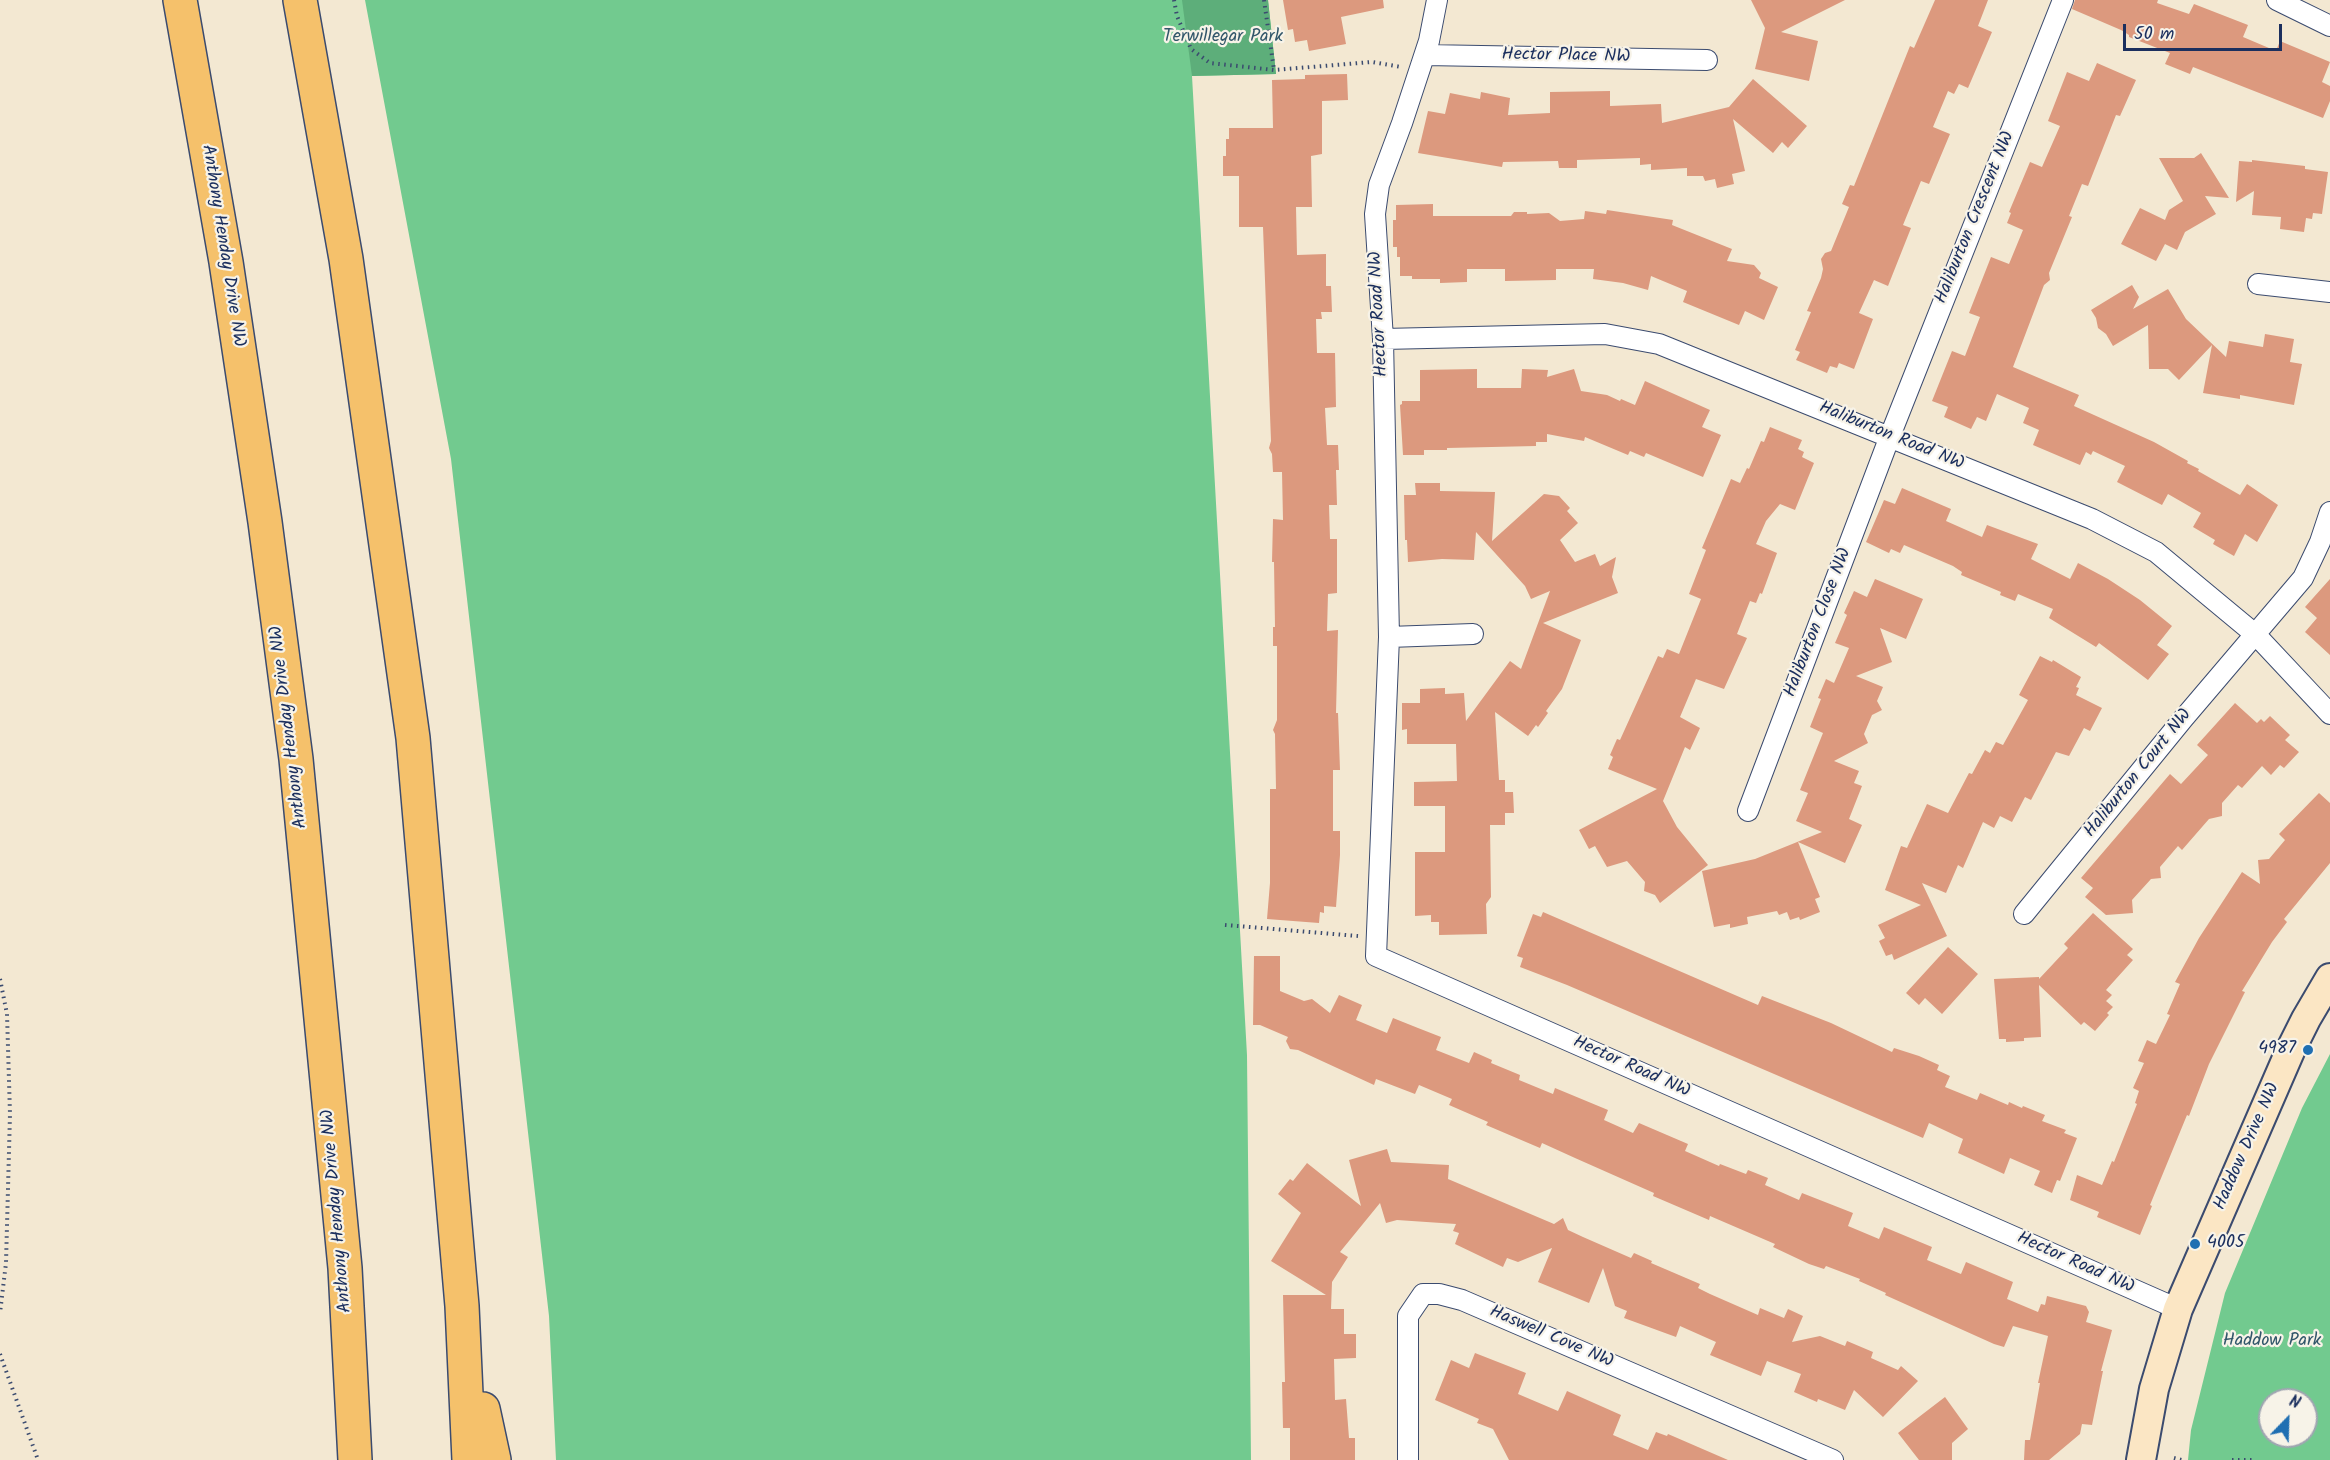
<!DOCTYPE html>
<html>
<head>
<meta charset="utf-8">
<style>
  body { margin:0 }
  #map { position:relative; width:2330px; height:1460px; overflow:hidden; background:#f3e8d2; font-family:Kalam,sans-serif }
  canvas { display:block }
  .north { position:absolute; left:2258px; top:1388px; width:60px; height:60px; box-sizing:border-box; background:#f7f3e8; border:2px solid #9fa5b1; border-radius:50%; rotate:23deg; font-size:16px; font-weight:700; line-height:24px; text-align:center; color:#1b2f5e }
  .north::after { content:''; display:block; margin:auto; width:21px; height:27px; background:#1f6fb2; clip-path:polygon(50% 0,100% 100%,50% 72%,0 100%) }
  .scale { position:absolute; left:2123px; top:24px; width:159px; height:27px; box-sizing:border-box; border:3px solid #1b2f5e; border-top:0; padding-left:8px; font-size:18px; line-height:21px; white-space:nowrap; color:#1b2f5e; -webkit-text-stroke:4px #f7f3e8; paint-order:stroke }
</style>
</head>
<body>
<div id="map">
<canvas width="2330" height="1460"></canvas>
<div class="north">N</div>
<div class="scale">50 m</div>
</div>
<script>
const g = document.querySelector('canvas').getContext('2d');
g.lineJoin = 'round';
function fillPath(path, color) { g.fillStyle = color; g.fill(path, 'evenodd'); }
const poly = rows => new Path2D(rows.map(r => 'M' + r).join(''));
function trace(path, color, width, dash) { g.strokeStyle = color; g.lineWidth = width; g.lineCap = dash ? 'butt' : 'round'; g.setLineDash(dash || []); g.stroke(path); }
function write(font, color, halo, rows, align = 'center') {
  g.font = font + ' Kalam,sans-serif'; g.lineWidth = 4.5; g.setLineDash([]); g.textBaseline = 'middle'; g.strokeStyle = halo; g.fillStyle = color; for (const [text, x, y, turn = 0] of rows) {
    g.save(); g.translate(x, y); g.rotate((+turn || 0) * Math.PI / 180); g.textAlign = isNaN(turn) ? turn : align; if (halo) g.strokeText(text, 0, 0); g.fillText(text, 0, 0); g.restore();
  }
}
const green = poly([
  [365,0,1268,0,1276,74,1192,76,1247,1055,1251,1460,556,1460,549,1316,451,459],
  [2330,1054,2330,1460,2188,1460,2191,1430,2225,1293,2302,1108],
  [2270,1400,2306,1400,2306,1436,2270,1436]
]);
const forest = poly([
  [1182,0,1268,0,1276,74,1192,76]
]);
const building = poly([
  [1283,0,1383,0,1384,8,1341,17,1346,44,1309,51,1307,40,1295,42,1293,29,1288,30],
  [1751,0,1845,0,1781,32,1818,41,1809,81,1755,69,1765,28],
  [1935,0,1988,0,1978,26,1992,32,1968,88,1959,84,1954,94,1948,91,1933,127,1950,134,1929,184,1921,181,1903,225,1911,228,1888,286,1874,280,1859,313,1873,319,1854,369,1839,363,1837,368,1830,366,1827,373,1796,360,1800,352,1795,350,1811,312,1807,311,1821,278,1823,269,1821,259,1825,253,1831,251,1849,207,1842,204,1850,185,1854,186,1910,46,1914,48],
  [2075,0,2158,0,2157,3,2189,14,2194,4,2248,25,2243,37,2276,51,2280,41,2330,62,2322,82,2330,86,2330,101,2323,118,2193,67,2190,74,2165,64,2170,53,2129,37,2129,35,2121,30,2072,9],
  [2097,63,2136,80,2120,116,2116,115,2088,186,2082,184,2069,216,2072,217,2049,273,2050,280,2044,285,2013,367,2079,395,2074,406,2154,442,2188,461,2187,463,2199,469,2198,471,2240,495,2247,484,2278,505,2257,542,2245,534,2234,556,2213,544,2215,540,2193,527,2201,513,2168,494,2162,505,2117,482,2125,466,2093,451,2091,455,2086,452,2080,465,2033,445,2039,430,2023,423,2029,408,1997,394,1986,421,1977,417,1971,429,1944,417,1948,407,1932,401,1952,351,1965,356,1980,317,1969,313,1991,257,2009,264,2023,230,2007,223,2011,213,2009,212,2030,162,2042,167,2060,126,2048,121,2067,72,2089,81],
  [1347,74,1348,100,1322,101,1322,154,1311,156,1312,207,1296,207,1297,255,1326,254,1326,286,1331,286,1332,312,1321,312,1322,319,1316,319,1317,353,1335,353,1336,407,1325,408,1327,445,1338,445,1339,470,1336,470,1337,505,1329,505,1330,539,1337,539,1337,593,1328,594,1327,631,1338,630,1336,713,1338,713,1340,770,1333,770,1333,831,1340,831,1340,855,1336,907,1324,906,1324,913,1320,912,1319,923,1267,919,1270,883,1270,789,1276,789,1275,734,1273,730,1277,720,1277,646,1273,646,1273,627,1275,627,1274,562,1272,562,1273,519,1283,520,1282,472,1273,472,1272,454,1269,448,1271,441,1263,227,1239,227,1239,176,1223,176,1223,156,1226,156,1226,139,1229,139,1229,128,1273,128,1272,80,1305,79,1305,75],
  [1753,79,1807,126,1788,148,1782,142,1773,153,1733,119,1745,171,1732,174,1734,184,1717,188,1715,179,1705,181,1703,176,1687,176,1687,168,1651,170,1651,164,1640,165,1640,158,1577,160,1577,168,1559,168,1558,161,1503,162,1502,167,1418,153,1428,111,1445,114,1450,93,1480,99,1481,92,1510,98,1508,115,1550,113,1550,92,1610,91,1610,106,1661,104,1662,123,1729,107],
  [2201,153,2229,198,2205,196,2216,214,2185,232,2177,250,2165,244,2156,261,2121,244,2140,208,2165,220,2169,210,2183,201,2159,158,2194,158],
  [2252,160,2305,166,2305,169,2328,172,2322,214,2313,213,2312,219,2306,218,2304,232,2280,229,2281,217,2252,215,2254,191,2236,202,2239,161,2252,162],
  [1433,204,1433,216,1511,216,1514,212,1527,212,1527,214,1549,213,1560,221,1584,219,1585,211,1606,214,1607,210,1673,220,1672,225,1732,249,1727,261,1754,265,1761,273,1759,278,1778,287,1764,320,1745,311,1739,325,1683,302,1687,291,1651,276,1648,290,1623,283,1593,279,1594,269,1556,269,1556,280,1505,281,1505,269,1467,269,1467,282,1440,283,1440,279,1412,279,1412,276,1400,276,1400,257,1397,257,1397,247,1393,247,1393,220,1396,220,1396,205],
  [2132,285,2139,297,2133,309,2168,289,2186,319,2226,357,2229,341,2263,347,2265,334,2294,339,2290,362,2302,364,2294,405,2240,395,2240,399,2203,393,2212,345,2179,380,2168,369,2149,369,2148,325,2113,346,2106,334,2098,328,2096,318,2091,310],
  [1477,369,1477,388,1521,388,1522,369,1548,370,1547,377,1574,369,1581,391,1607,395,1620,401,1621,399,1635,405,1645,381,1710,410,1702,427,1721,435,1703,477,1646,453,1644,457,1630,451,1628,455,1585,437,1584,441,1547,434,1547,442,1536,442,1536,446,1447,448,1447,450,1424,450,1424,455,1403,455,1400,405,1402,404,1402,401,1420,401,1420,370],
  [1770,427,1802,440,1798,449,1804,452,1802,457,1814,463,1795,510,1780,504,1766,521,1756,544,1777,553,1762,594,1760,593,1756,603,1750,601,1737,634,1747,638,1724,689,1696,679,1680,717,1700,728,1690,750,1685,747,1663,801,1677,827,1708,865,1660,903,1655,895,1644,891,1645,882,1627,861,1607,867,1595,846,1589,849,1579,830,1657,789,1608,769,1613,757,1610,755,1617,739,1620,740,1658,656,1663,658,1667,649,1679,654,1701,599,1689,594,1706,550,1702,548,1731,479,1740,483,1747,468,1749,469,1761,441,1764,442],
  [1415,483,1440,483,1440,491,1495,492,1492,541,1544,494,1559,496,1570,508,1567,511,1578,523,1560,540,1575,562,1595,554,1600,566,1616,557,1612,577,1618,593,1543,623,1581,640,1562,689,1546,711,1548,713,1538,727,1536,725,1528,736,1495,712,1499,780,1505,780,1505,792,1513,792,1514,813,1505,813,1505,825,1490,825,1491,897,1486,904,1487,934,1439,935,1439,922,1431,922,1431,915,1415,916,1415,852,1445,852,1445,806,1414,806,1414,782,1457,781,1456,744,1407,744,1407,729,1402,730,1402,703,1420,703,1420,689,1445,688,1445,694,1464,693,1466,721,1510,661,1521,669,1550,591,1531,599,1525,586,1476,532,1474,560,1442,559,1408,562,1407,540,1405,540,1404,495,1416,495],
  [1902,488,1951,509,1946,521,1982,537,1987,525,2038,544,2031,559,2070,579,2078,563,2108,579,2140,600,2172,626,2157,645,2169,654,2148,680,2099,643,2096,647,2049,618,2053,609,2018,594,2015,601,2000,595,2001,592,1961,575,1962,572,1953,566,1904,545,1900,553,1891,549,1889,553,1866,542,1884,500,1895,504],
  [1875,579,1923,599,1906,639,1880,628,1892,662,1856,676,1883,687,1877,701,1882,710,1872,715,1864,734,1868,743,1834,761,1859,771,1854,783,1862,786,1849,819,1862,825,1845,863,1798,842,1820,897,1815,899,1820,912,1800,920,1799,917,1790,920,1787,912,1779,915,1777,911,1747,917,1748,924,1730,928,1730,924,1714,927,1702,871,1755,859,1822,832,1796,821,1808,793,1800,790,1823,733,1810,727,1821,699,1818,698,1826,679,1834,683,1849,648,1835,643,1847,615,1844,613,1854,591,1867,597],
  [2330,579,2330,655,2305,632,2317,618,2305,607],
  [2040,656,2052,662,2053,660,2081,677,2076,687,2079,688,2076,695,2102,708,2090,731,2084,728,2069,756,2056,752,2031,800,2025,797,2012,822,2000,816,1994,828,1983,822,1963,868,1958,865,1946,893,1922,883,1947,936,1894,960,1892,954,1886,956,1879,941,1885,938,1878,925,1921,905,1885,890,1901,846,1907,848,1927,804,1948,813,1969,773,1972,774,1985,750,1990,753,1996,742,2003,745,2028,700,2019,695],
  [2235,703,2257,723,2261,719,2264,722,2270,716,2290,735,2285,740,2299,752,2284,768,2280,765,2271,775,2262,766,2242,788,2238,785,2222,803,2222,816,2209,819,2182,850,2178,846,2160,867,2161,878,2151,879,2132,900,2133,913,2106,915,2085,897,2093,888,2081,878,2170,774,2181,784,2208,755,2197,745],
  [2319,793,2330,803,2330,863,2284,919,2287,922,2272,942,2242,991,2245,992,2209,1064,2189,1116,2187,1115,2150,1205,2152,1206,2140,1235,2097,1217,2099,1212,2070,1200,2077,1175,2102,1185,2112,1161,2114,1162,2137,1104,2135,1103,2139,1091,2133,1088,2144,1063,2138,1061,2147,1040,2156,1044,2170,1015,2167,1014,2180,984,2175,982,2199,938,2242,872,2260,884,2258,860,2269,859,2285,840,2279,834],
  [1543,912,1758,1005,1762,996,1831,1023,1892,1052,1894,1048,1919,1056,1939,1065,1937,1070,1950,1076,1945,1087,1977,1100,1980,1093,2008,1105,2009,1102,2022,1108,2023,1106,2045,1115,2042,1121,2066,1130,2064,1133,2077,1138,2060,1181,2057,1180,2052,1193,2034,1185,2040,1171,2010,1158,2004,1174,1958,1153,1963,1139,1929,1123,1923,1138,1567,985,1520,967,1523,958,1517,956,1533,914,1541,917],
  [2093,913,2133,949,2127,955,2133,960,2106,990,2112,995,2106,1001,2113,1007,2107,1013,2109,1015,2095,1031,2084,1022,2081,1025,2039,985,2041,1037,2024,1038,2024,1041,2006,1042,2006,1039,1999,1039,1994,979,2039,977,2039,979,2068,948,2064,944],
  [1948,947,1978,974,1942,1014,1925,998,1919,1005,1906,993],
  [1254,956,1280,956,1280,991,1304,1001,1312,999,1330,1013,1339,995,1362,1005,1356,1020,1387,1033,1393,1018,1418,1028,1441,1037,1436,1050,1469,1063,1474,1052,1492,1060,1491,1063,1520,1075,1519,1080,1553,1094,1555,1088,1608,1110,1604,1120,1633,1133,1639,1123,1688,1144,1685,1151,1719,1166,1720,1164,1746,1174,1748,1170,1768,1178,1765,1185,1799,1200,1802,1193,1853,1213,1848,1226,1879,1239,1884,1227,1932,1247,1927,1260,1961,1274,1966,1262,2013,1282,2007,1299,2038,1312,2041,1304,2045,1305,2047,1296,2086,1306,2089,1312,2086,1322,2112,1330,2101,1371,2103,1371,2092,1425,2082,1424,2080,1434,2049,1460,2024,1460,2025,1440,2030,1440,2040,1383,2038,1383,2048,1336,2013,1326,2004,1347,1994,1344,1885,1295,1886,1293,1859,1281,1860,1279,1826,1266,1824,1269,1809,1264,1773,1247,1775,1244,1710,1216,1709,1220,1653,1196,1654,1193,1575,1158,1542,1143,1540,1148,1486,1125,1488,1122,1449,1105,1452,1099,1419,1085,1415,1094,1376,1079,1374,1085,1298,1050,1290,1049,1286,1041,1288,1037,1260,1025,1253,1025],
  [1387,1149,1391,1162,1449,1165,1448,1179,1554,1224,1563,1218,1568,1230,1583,1237,1631,1258,1634,1253,1652,1261,1651,1263,1700,1284,1698,1288,1710,1294,1758,1315,1760,1308,1784,1318,1788,1309,1803,1316,1792,1342,1820,1336,1845,1346,1847,1341,1873,1352,1871,1358,1898,1370,1901,1366,1918,1381,1883,1417,1854,1390,1845,1410,1818,1399,1817,1402,1794,1392,1801,1374,1767,1361,1761,1376,1710,1355,1716,1342,1680,1326,1676,1337,1624,1318,1627,1311,1615,1306,1603,1268,1589,1303,1538,1282,1552,1248,1518,1262,1507,1258,1503,1267,1455,1244,1459,1233,1453,1231,1456,1224,1397,1220,1386,1223,1380,1203,1340,1252,1348,1257,1332,1282,1331,1309,1344,1309,1344,1334,1356,1334,1356,1358,1334,1359,1335,1400,1346,1399,1349,1438,1355,1438,1355,1460,1290,1460,1290,1428,1283,1428,1282,1382,1285,1382,1283,1295,1326,1295,1271,1261,1301,1213,1278,1194,1290,1179,1293,1181,1307,1163,1361,1206,1349,1160],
  [1475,1353,1526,1373,1518,1394,1558,1411,1567,1391,1621,1415,1613,1435,1648,1450,1656,1432,1667,1436,1668,1434,1728,1460,1509,1460,1493,1429,1477,1423,1479,1419,1435,1400,1451,1360,1469,1368],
  [1945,1397,1968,1429,1952,1443,1952,1460,1919,1460,1898,1433]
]);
const path = poly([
  [1174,0,1177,16,1191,49,1210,63,1274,70,1372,62,1401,67],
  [1264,0,1274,70],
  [1225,925,1358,936],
  [0,979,7,1014,10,1114,6,1263,0,1313],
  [0,1354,38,1460],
  [2174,1458,2182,1460],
  [2232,1460,2252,1460]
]);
const street = poly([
  [1437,0,1429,41,1402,123,1379,185,1375,214,1383,339,1389,637,1376,956,2178,1309],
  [2277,0,2330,26],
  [1425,55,1707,60],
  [2258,284,2330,292],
  [1383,339,1605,334,1659,344,2092,519,2156,552,2256,635,2330,714],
  [1389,637,1473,634],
  [1748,811,1890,436,2063,0],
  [2024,914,2183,719,2303,578,2320,542,2330,512],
  [1408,1460,1408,1316,1423,1294,1439,1294,1462,1300,1833,1460]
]);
const secondary = poly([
  [2141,1460,2154,1389,2178,1309,2291,1049,2306,1019,2330,978]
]);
const highway = poly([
  [180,0,226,262,265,522,296,759,345,1268,355,1460],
  [300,0,346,259,413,738,462,1306,469,1460],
  [483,1409,494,1460]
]);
const markers = [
  [2308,1050,6,"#1f6fb2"],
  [2195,1244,6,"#1f6fb2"]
];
const parkNames = [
  ["Terwillegar Park",1223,38],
  ["Haddow Park",2272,1342]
];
const streetNames = [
  ["Hector Place NW",1566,57,1],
  ["Haliburton Crescent NW",1976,218,-68],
  ["Anthony Henday Drive NW",222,246,81],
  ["Hector Road NW",1380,314,-93],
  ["Haliburton Road NW",1891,437,22],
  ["Haliburton Close NW",1819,623,-69],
  ["Anthony Henday Drive NW",290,727,-97],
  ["Haliburton Court NW",2139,774,-51],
  ["Hector Road NW",1631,1068,24],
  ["Haddow Drive NW",2248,1147,-66],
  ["Anthony Henday Drive NW",338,1211,-95],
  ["Hector Road NW",2075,1264,24],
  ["Haswell Cove NW",1551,1338,23]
];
const poiNames = [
  ["4987",2296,1050],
  ["4005",2207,1244,"left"]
];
fillPath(green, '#72ca8f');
fillPath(forest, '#5dae7a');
fillPath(building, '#dc997e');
trace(street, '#3b4b6f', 22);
trace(secondary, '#3b4b6f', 32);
trace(highway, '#3b4b6f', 36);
trace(path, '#3b4b6f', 4, [1.5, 4.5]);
trace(street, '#fff', 20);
trace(secondary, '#fbe6c4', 28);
trace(highway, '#f5c16b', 33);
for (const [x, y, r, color] of markers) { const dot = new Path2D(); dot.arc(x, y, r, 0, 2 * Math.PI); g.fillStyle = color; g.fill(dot); trace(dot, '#f7f3e8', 2); }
write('18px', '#31566a', '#f7f3e8', parkNames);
write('18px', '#1b2f5e', '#f7f3e8', streetNames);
write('18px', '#1b2f5e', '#f7f3e8', poiNames, 'right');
</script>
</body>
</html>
